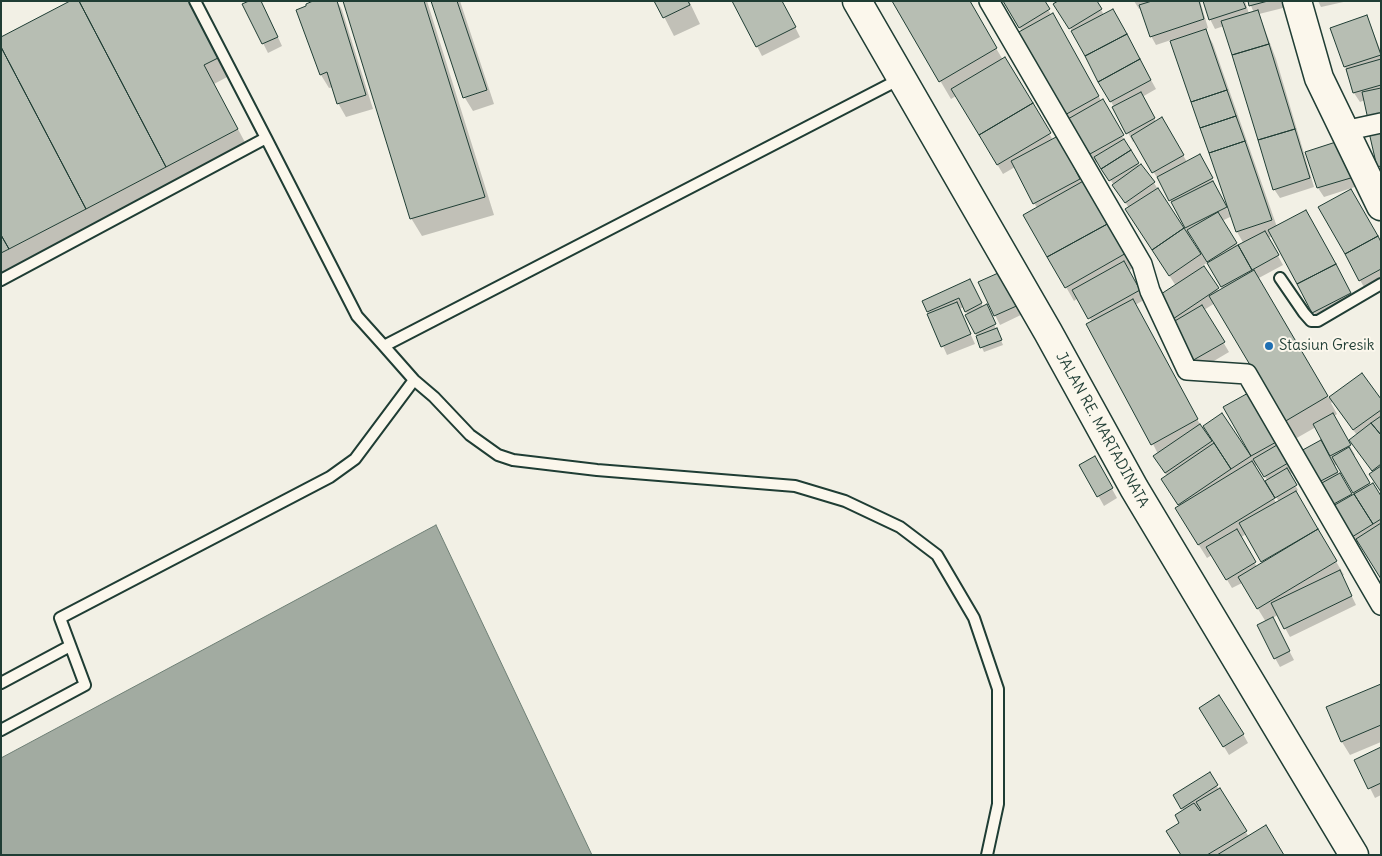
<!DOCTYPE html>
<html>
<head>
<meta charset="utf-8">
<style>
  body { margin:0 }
  #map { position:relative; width:1382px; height:856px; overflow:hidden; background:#f2f0e5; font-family:Delius,sans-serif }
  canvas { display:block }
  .frame { position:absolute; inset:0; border:2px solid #1f3d34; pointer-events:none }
</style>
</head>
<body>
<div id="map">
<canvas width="1382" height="856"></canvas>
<div class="frame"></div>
</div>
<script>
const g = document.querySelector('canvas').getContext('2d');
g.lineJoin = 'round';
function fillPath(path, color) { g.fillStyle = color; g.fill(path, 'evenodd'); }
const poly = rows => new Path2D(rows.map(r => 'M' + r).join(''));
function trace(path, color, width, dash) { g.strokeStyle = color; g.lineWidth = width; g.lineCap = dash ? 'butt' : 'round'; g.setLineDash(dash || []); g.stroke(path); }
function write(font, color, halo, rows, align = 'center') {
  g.font = font + ' Delius,sans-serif'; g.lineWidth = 4; g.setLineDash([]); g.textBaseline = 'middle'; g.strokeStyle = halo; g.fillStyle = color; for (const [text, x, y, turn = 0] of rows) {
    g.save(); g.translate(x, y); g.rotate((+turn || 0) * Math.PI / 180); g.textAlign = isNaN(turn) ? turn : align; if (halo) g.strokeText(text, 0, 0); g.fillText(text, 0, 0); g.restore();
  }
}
const water = poly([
  [436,525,592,855,1,855,1,758,436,525]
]);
const shadow = poly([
  [188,1,229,76,214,84,248,148,1,276,1,39],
  [318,1,337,1,342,10,373,109,346,117,338,103,333,87,329,88,321,75,298,11],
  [344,1,427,1,494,215,422,236,411,218],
  [432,1,460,1,494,104,473,111,465,98],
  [656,1,689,1,700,24,674,36],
  [782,1,800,37,762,56,734,2],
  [893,1,968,1,1003,60,1004,59,1053,140,1065,152,1082,183,1135,267,1128,271,1144,300,1135,305,1202,428,1222,415,1248,453,1250,452,1250,394,1282,451,1280,452,1292,473,1289,475,1298,490,1295,492,1344,575,1342,576,1356,605,1290,637,1278,615,1272,618,1294,660,1280,667,1275,658,1266,622,1242,583,1232,588,1212,555,1207,558,1185,523,1180,507,1168,489,1167,476,1160,465,1158,454,1092,322,1078,298,1074,301,1025,215,1037,208,1015,167,1003,174,956,96,951,99],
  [1258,464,1279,502,1277,504,1254,467],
  [1246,534,1264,563,1257,567,1240,538],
  [1004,1,1043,1,1140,167,1141,166,1154,183,1185,232,1187,232,1160,181,1159,181,1135,141,1133,142,1076,37,1053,1,1096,1,1104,15,1118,20,1156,89,1142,97,1156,122,1162,119,1187,162,1199,155,1217,188,1216,188,1229,213,1230,212,1171,40,1156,45,1151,36,1142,8,1139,9,1134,1,1200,1,1208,28,1205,29,1213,44,1277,227,1314,225,1355,303,1319,322,1273,236,1268,238,1283,265,1257,279,1328,398,1362,375,1381,401,1381,491,1373,472,1350,440,1357,435,1332,402,1331,403,1337,414,1333,417,1355,455,1353,456,1370,486,1381,499,1381,577,1360,544,1358,545,1301,453,1323,440,1316,427,1295,439,1215,303,1204,310,1229,352,1197,371,1176,322,1164,306,1176,286,1132,218,1129,208,1098,161,1096,163,1075,128,1072,129,1022,32],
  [1232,216,1237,232,1244,244,1238,247,1222,221],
  [1192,236,1200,252,1199,253,1189,238],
  [1208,262,1223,290,1219,292,1202,266],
  [1338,464,1355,495,1352,497,1334,466],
  [1204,1,1245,1,1249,14,1254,13,1249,1,1286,1,1287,7,1259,14,1276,59,1314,187,1280,198,1274,189,1224,26,1215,29,1210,19],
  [1318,1,1348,1,1321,7],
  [244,5,264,7,282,46,268,53],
  [1366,17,1371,26,1381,52,1381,171,1370,129,1365,100,1360,102,1354,93,1332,29],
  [1342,142,1358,186,1324,197,1318,188,1307,153],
  [1320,207,1381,244,1381,281,1365,289],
  [1004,271,1025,313,1000,325,979,283],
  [975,289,983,307,988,310,1003,345,984,352,964,307,959,309,975,344,947,355,928,312],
  [1095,458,1117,498,1104,506,1081,465],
  [1381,685,1381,742,1350,755,1342,742,1328,708],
  [1206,717,1243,734,1248,743,1229,755],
  [1381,748,1381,795,1375,798,1356,760],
  [1209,774,1249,837,1283,855,1182,855,1181,823,1184,811,1174,796]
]);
const building = poly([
  [70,1,79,1,166,167,86,209,1,47,1,37,70,1],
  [79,1,189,1,220,57,204,65,238,129,166,167,79,1],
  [249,1,261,1,278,37,262,44,242,4,249,1],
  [313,1,337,1,366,95,337,104,327,72,320,75,296,10,306,6,306,4,313,1],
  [343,1,424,1,485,197,410,219,343,1],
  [431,1,457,1,487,90,463,98,431,1],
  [654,1,688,1,690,5,663,18,654,1],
  [732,1,782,1,796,27,756,47,732,1],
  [892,1,970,1,997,48,939,82,892,1],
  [1003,1,1045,1,1050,9,1019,28,1003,1],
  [1058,1,1097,1,1102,9,1069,29,1053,4,1058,1],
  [1152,1,1199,1,1204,19,1150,37,1139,5,1152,1],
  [1203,1,1243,1,1246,8,1209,20,1203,1],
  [1248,1,1268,1,1249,6,1248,1],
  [1113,9,1127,34,1085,56,1071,31,1113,9],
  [1258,10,1269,44,1232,55,1221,21,1258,10],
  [1053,13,1099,96,1063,116,1017,33,1053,13],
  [1367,15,1381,55,1344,67,1330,28,1367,15],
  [1206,29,1227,90,1191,102,1170,41,1206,29],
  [1127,34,1140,59,1098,82,1085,56,1127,34],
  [1269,44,1295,129,1258,140,1232,55,1269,44],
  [1,47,86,209,9,249,1,235,1,47],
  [1005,57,1033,103,979,135,951,89,1005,57],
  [1140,59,1151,80,1110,102,1098,82,1140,59],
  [1381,59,1381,85,1353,93,1346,69,1381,59],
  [1381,88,1381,121,1369,124,1362,92,1381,88],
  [1227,90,1236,116,1200,128,1191,102,1227,90],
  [1141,92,1155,118,1126,134,1112,107,1141,92],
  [1103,99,1124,135,1090,154,1068,119,1103,99],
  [1033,103,1051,133,997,165,979,135,1033,103],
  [1236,116,1245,141,1209,153,1200,128,1236,116],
  [1162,117,1184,155,1152,173,1131,136,1162,117],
  [1381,125,1381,166,1377,167,1368,128,1381,125],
  [1295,129,1310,178,1273,190,1258,140,1295,129],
  [1058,136,1080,179,1033,204,1011,161,1058,136],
  [1124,139,1131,150,1101,169,1094,157,1124,139],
  [1342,140,1354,177,1317,188,1305,152,1342,140],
  [1245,141,1272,220,1236,232,1209,153,1245,141],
  [1131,150,1139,163,1109,181,1101,169,1131,150],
  [1200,154,1213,178,1169,201,1157,177,1200,154],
  [1141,164,1155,182,1125,203,1112,185,1141,164],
  [1087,179,1111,222,1047,257,1023,215,1087,179],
  [1213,181,1227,207,1185,228,1171,202,1213,181],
  [1158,188,1184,228,1152,250,1125,209,1158,188],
  [1351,189,1378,236,1345,254,1318,207,1351,189],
  [1306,210,1336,264,1297,284,1268,230,1306,210],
  [1218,212,1237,243,1207,262,1187,230,1218,212],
  [1111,222,1128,252,1065,288,1047,257,1111,222],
  [1184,228,1201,254,1169,276,1152,250,1184,228],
  [1265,231,1279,255,1252,270,1238,245,1265,231],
  [1,235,9,249,1,253,1,235],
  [1378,236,1381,242,1381,269,1359,281,1345,254,1378,236],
  [1238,245,1252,270,1221,287,1207,263,1238,245],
  [1124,261,1140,290,1088,319,1072,290,1124,261],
  [1336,264,1351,293,1312,313,1297,284,1336,264],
  [1204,266,1219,288,1173,319,1158,296,1204,266],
  [1005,270,1021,304,994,316,978,282,1005,270],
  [1254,270,1328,396,1284,422,1209,296,1254,270],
  [970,279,982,303,965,312,959,298,927,312,922,301,970,279],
  [1133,299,1198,419,1151,445,1086,324,1133,299],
  [957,302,971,334,941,347,927,314,957,302],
  [987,304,996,324,975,334,965,315,987,304],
  [1202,305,1225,342,1190,362,1168,325,1202,305],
  [997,328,1002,340,980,348,976,336,997,328],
  [1362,373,1381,399,1381,410,1353,430,1329,397,1362,373],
  [1250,392,1278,441,1251,456,1223,407,1250,392],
  [1222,413,1251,456,1231,469,1203,426,1222,413],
  [1333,413,1351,445,1330,456,1313,424,1333,413],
  [1381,416,1381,435,1371,423,1381,416],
  [1371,423,1381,435,1381,464,1372,471,1349,440,1371,423],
  [1200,424,1212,441,1165,473,1153,456,1200,424],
  [1321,440,1338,472,1317,483,1299,452,1321,440],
  [1214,443,1231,469,1178,505,1161,479,1214,443],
  [1277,445,1288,463,1264,477,1253,459,1277,445],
  [1349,447,1370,483,1353,493,1332,457,1349,447],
  [1095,456,1113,488,1097,497,1079,465,1095,456],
  [1252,461,1275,498,1198,545,1175,508,1252,461],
  [1381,466,1381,492,1369,474,1381,466],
  [1287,468,1297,485,1275,498,1265,481,1287,468],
  [1340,473,1352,494,1332,505,1320,484,1340,473],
  [1373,483,1381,496,1381,519,1373,524,1354,494,1373,483],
  [1296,491,1318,529,1261,562,1239,523,1296,491],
  [1354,494,1373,524,1352,537,1333,506,1354,494],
  [1381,523,1381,579,1356,539,1381,523],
  [1237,529,1256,562,1226,580,1206,547,1237,529],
  [1318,529,1337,561,1257,609,1238,577,1318,529],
  [1340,570,1352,596,1284,629,1271,603,1340,570],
  [1273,617,1290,651,1274,659,1257,625,1273,617],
  [1381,684,1381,725,1341,742,1326,707,1381,684],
  [1219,695,1244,734,1223,747,1199,708,1219,695],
  [1381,747,1381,783,1368,789,1354,760,1381,747],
  [1210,772,1218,785,1181,809,1173,795,1210,772],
  [1220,788,1247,831,1207,855,1181,855,1166,831,1179,823,1175,815,1194,803,1200,811,1201,810,1196,802,1220,788],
  [1266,825,1284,855,1217,855,1266,825]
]);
const lane = poly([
  [266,138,357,316,384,346,900,79],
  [1280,278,1304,313,1311,321,1318,321,1381,284],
  [1,280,266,138,195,1],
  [384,346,414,380,434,397,470,435,498,455,513,460,597,470,795,486,845,501,900,527,937,555,974,618,998,689,998,804,987,855],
  [1,683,70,646],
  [1,730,85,685,60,618,330,477,355,459,414,380]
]);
const street = poly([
  [989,1,1142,264,1150,291,1187,370,1247,374,1381,605],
  [1344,131,1381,123]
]);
const secondary = poly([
  [857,1,1048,332,1134,488,1354,855],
  [1297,1,1319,78,1381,206]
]);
const markers = [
  [1269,346,5,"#1f6fb2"]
];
const poiNames = [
  ["Stasiun Gresik",1279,346]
];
const streetNames = [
  ["JALAN RE. MARTADINATA",1102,430,61]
];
fillPath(water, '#a2aba1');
trace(water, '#6e7f75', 1);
fillPath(shadow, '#0003');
fillPath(building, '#b7beb3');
trace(building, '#1f3d34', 1);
trace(lane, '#1f3d34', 14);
trace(street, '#1f3d34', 22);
trace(secondary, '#1f3d34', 31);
trace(lane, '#fbf7ec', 10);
trace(street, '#fbf7ec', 19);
trace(secondary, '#fbf7ec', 28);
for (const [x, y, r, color] of markers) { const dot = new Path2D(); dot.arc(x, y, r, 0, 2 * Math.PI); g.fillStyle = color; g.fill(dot); trace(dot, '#fbf7ec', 2); }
write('15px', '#1f3d34', '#fbf7ec', poiNames, 'left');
write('15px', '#1f3d34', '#fbf7ec', streetNames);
</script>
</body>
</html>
